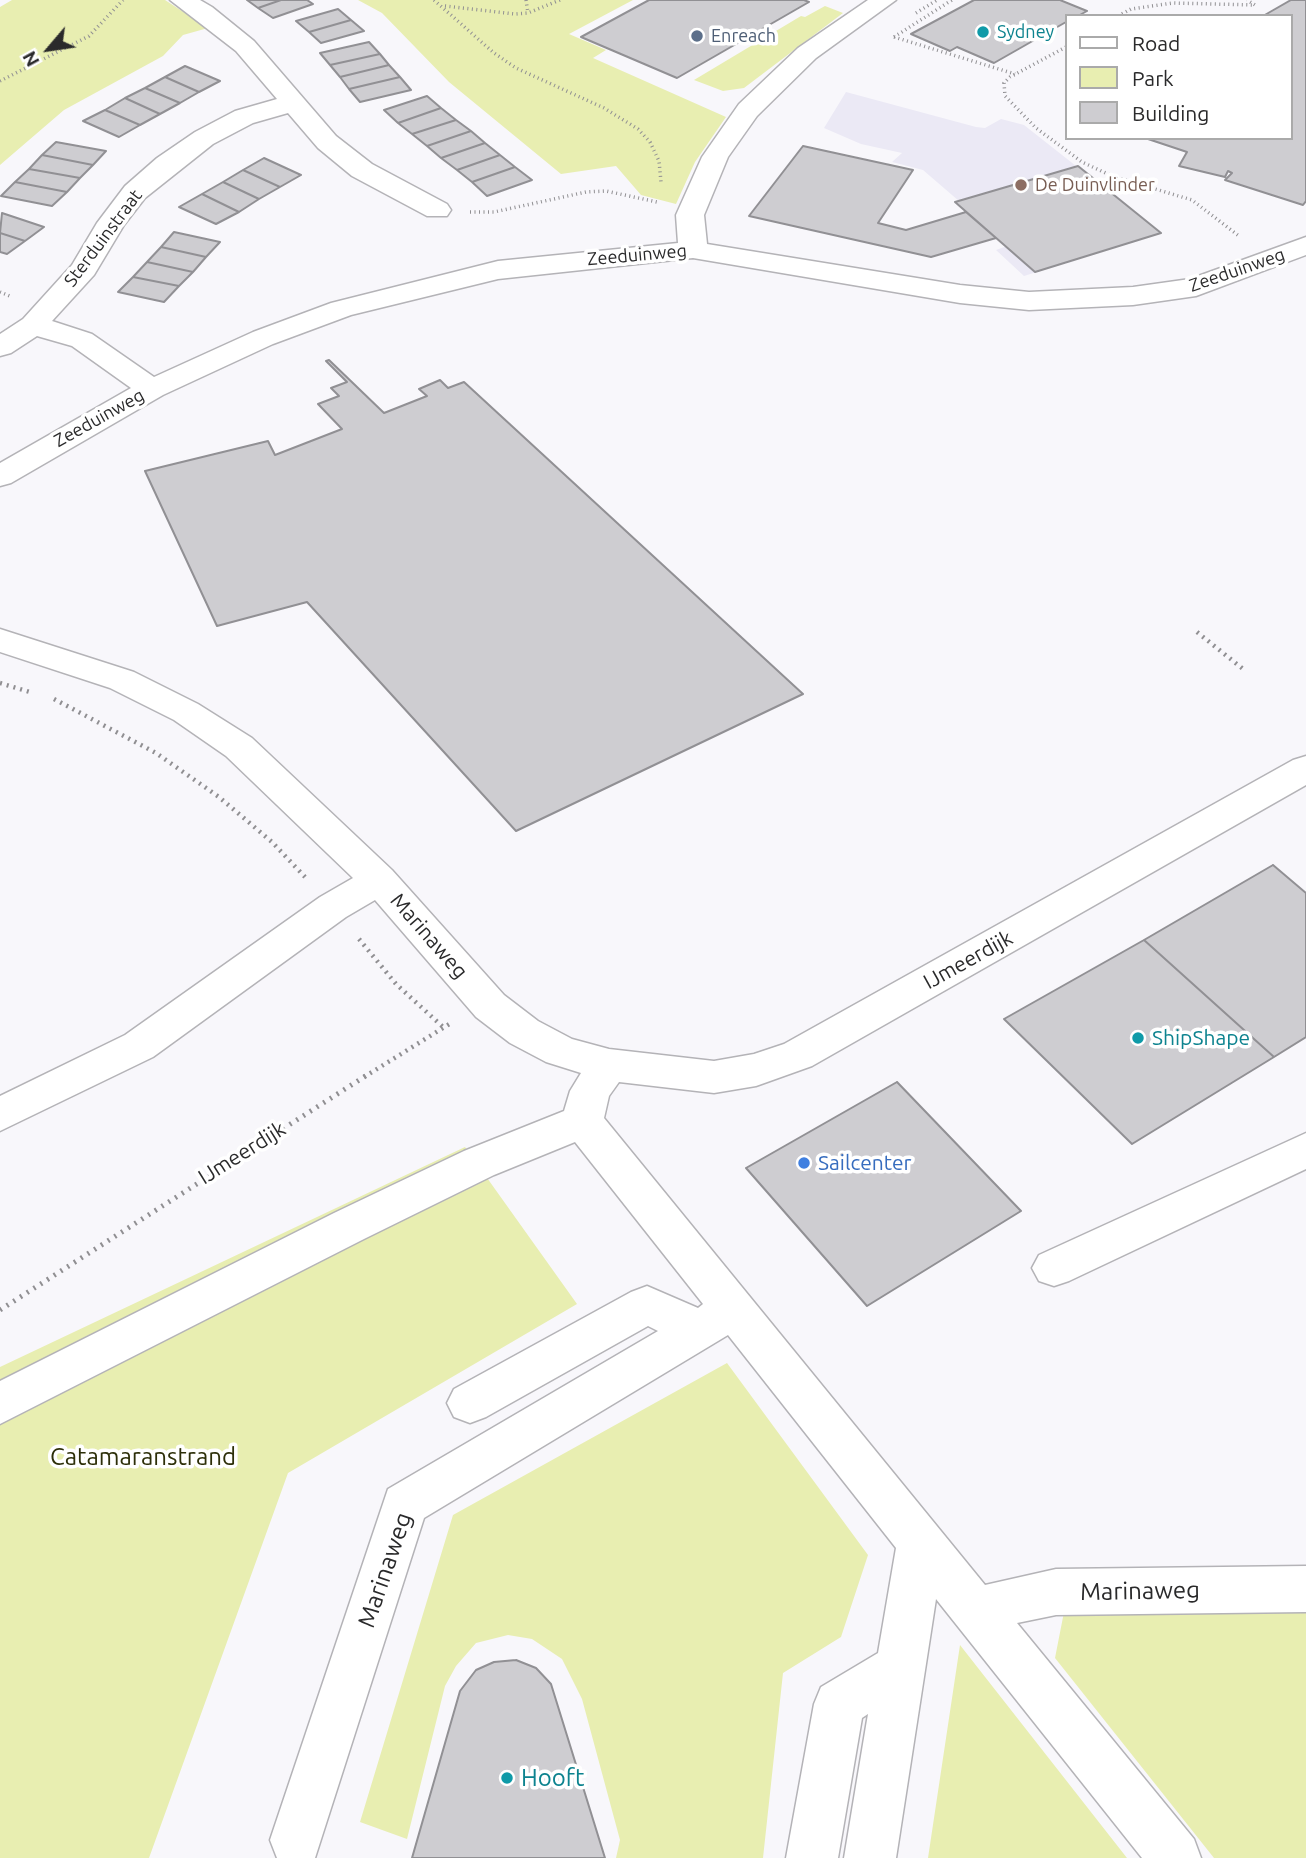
<!DOCTYPE html>
<html>
<head>
<meta charset="utf-8">
<style>
  body { margin:0 }
  #map { position:relative; width:1306px; height:1858px; overflow:hidden; background:#f8f7fb; font-family:Ubuntu,sans-serif }
  canvas { display:block }
  .legend { position:absolute; left:1065px; top:14px; width:228px; height:126px; box-sizing:border-box; background:#fff; border:2px solid #aaa; margin:0; padding:9px 12px; list-style:none; font-size:21px; color:#2a2a2b }
  .legend li { display:flex; align-items:center; gap:14px; height:35px }
  .legend b { width:35px; border:2px solid #aaa }
  .north { position:absolute; left:14px; top:14px; width:70px; height:70px; -webkit-text-stroke:5px #fff; paint-order:stroke; rotate:241deg; font-size:19px; font-weight:700; line-height:28px; text-align:center; color:#2a2a2b }
  .north::after { content:''; display:block; margin:auto; width:24px; height:32px; background:#2a2a2b; clip-path:polygon(50% 0,100% 100%,50% 72%,0 100%) }
</style>
</head>
<body>
<div id="map">
<canvas width="1306" height="1858"></canvas>
<ul class="legend">
<li><b style="height:9px;background:#fff"></b>Road</li>
<li><b style="height:19px;background:#e8eeb1"></b>Park</li>
<li><b style="height:19px;background:#cecdd1"></b>Building</li>
</ul>
<div class="north">N</div>
</div>
<script>
const g = document.querySelector('canvas').getContext('2d');
g.lineJoin = 'round';
function fillPath(path, color) { g.fillStyle = color; g.fill(path, 'evenodd'); }
const poly = rows => new Path2D(rows.map(r => 'M' + r).join(''));
function trace(path, color, width, dash) { g.strokeStyle = color; g.lineWidth = width; g.lineCap = dash ? 'butt' : 'round'; g.setLineDash(dash || []); g.stroke(path); }
function write(font, color, halo, rows, align = 'center') {
  g.font = font + ' Ubuntu,sans-serif'; g.lineWidth = 7; g.setLineDash([]); g.textBaseline = 'middle'; g.strokeStyle = halo; g.fillStyle = color; for (const [text, x, y, turn = 0] of rows) {
    g.save(); g.translate(x, y); g.rotate((+turn || 0) * Math.PI / 180); g.textAlign = isNaN(turn) ? turn : align; if (halo) g.strokeText(text, 0, 0); g.fillText(text, 0, 0); g.restore();
  }
}
const built = poly([
  [846,92,976,127,985,128,1001,119,1024,125,1161,233,1024,276,996,250,1010,245,923,170,892,162,902,153,861,144,824,128]
]);
const green = poly([
  [12,0,165,0,208,28,183,35,163,56,64,110,0,165,0,7],
  [358,0,633,0,569,34,606,50,593,58,726,117,695,162,676,204,641,195,616,166,561,174,449,82,382,13],
  [825,6,843,13,744,88,723,91,694,80,801,16,805,17],
  [465,1147,577,1304,288,1473,149,1858,0,1858,0,1367],
  [727,1363,868,1555,841,1637,783,1673,763,1858,616,1858,620,1840,582,1699,562,1659,532,1639,508,1635,476,1643,456,1666,445,1686,407,1839,360,1822,453,1515],
  [1064,1612,1306,1613,1306,1858,1214,1858,1055,1658],
  [960,1645,1127,1858,928,1858]
]);
const building = poly([
  [247,0,281,0,258,8,247,0],
  [281,0,307,0,313,4,273,18,258,8,281,0],
  [649,0,804,0,809,2,677,78,581,37,649,0],
  [974,0,1060,0,1087,11,1078,16,1066,16,1066,22,994,63,957,47,950,51,911,34,974,0],
  [1291,0,1306,0,1306,201,1303,205,1225,180,1232,173,1228,171,1225,177,1179,166,1187,152,1145,138,1290,138,1290,16,1263,16,1291,0],
  [338,9,351,20,309,32,296,21,338,9],
  [351,20,364,31,321,43,309,32,351,20],
  [369,42,380,54,330,65,320,53,369,42],
  [380,54,389,65,340,77,330,65,380,54],
  [389,65,400,77,349,89,340,77,389,65],
  [185,66,220,81,199,92,165,77,185,66],
  [165,77,199,92,180,103,145,88,165,77],
  [400,77,411,90,360,102,349,89,400,77],
  [145,88,180,103,160,114,125,98,145,88],
  [427,96,441,108,398,123,384,110,427,96],
  [125,98,160,114,140,125,105,110,125,98],
  [441,108,456,120,412,134,398,123,441,108],
  [105,110,140,125,119,137,83,121,105,110],
  [456,120,471,131,427,146,412,134,456,120],
  [471,131,485,143,441,158,427,146,471,131],
  [56,142,106,151,93,165,42,155,56,142],
  [485,143,500,155,457,170,441,158,485,143],
  [803,146,913,170,878,223,906,230,966,212,996,238,931,257,749,216,803,146],
  [42,155,93,165,80,178,29,169,42,155],
  [500,155,515,167,472,182,457,170,500,155],
  [264,158,301,175,280,187,243,170,264,158],
  [1078,166,1161,233,1035,272,955,202,1078,166],
  [515,167,532,180,487,196,472,182,515,167],
  [29,169,80,178,67,192,15,182,29,169],
  [243,170,280,187,259,199,223,182,243,170],
  [15,182,67,192,52,206,1,196,15,182],
  [223,182,259,199,239,212,202,194,223,182],
  [202,194,239,212,216,224,179,207,202,194],
  [2,213,44,227,25,241,0,233,2,213],
  [174,232,220,242,206,257,161,247,174,232],
  [0,233,25,241,7,254,0,252,0,233],
  [161,247,206,257,193,272,147,262,161,247],
  [147,262,193,272,179,286,133,277,147,262],
  [133,277,179,286,164,302,118,292,133,277],
  [329,360,384,413,427,396,419,389,440,380,448,388,464,382,803,694,516,831,307,602,217,626,145,471,268,441,275,455,342,429,318,404,339,396,331,388,347,382,326,361,329,360],
  [1273,865,1306,893,1306,1037,1274,1057,1144,940,1273,865],
  [1144,940,1274,1057,1132,1144,1004,1019,1144,940],
  [897,1082,1021,1211,867,1306,746,1168,897,1082],
  [516,1660,536,1668,551,1684,605,1858,412,1858,460,1691,476,1670,494,1662,516,1660]
]);
const pathFar2 = poly([
  [434,0,494,53,516,68,604,108,638,129,650,142,659,161,661,182],
  [526,0,528,13],
  [445,6,515,14,528,13,560,0],
  [916,13,937,0],
  [1118,16,1131,9,1173,3,1255,5,1247,0],
  [894,37,1015,74],
  [894,37,952,0],
  [1066,47,1010,77,1004,83,1005,96,1036,128,1082,162,1112,176,1192,200,1239,236],
  [0,81,89,36,123,0],
  [470,212,494,212,586,192,606,191,657,202],
  [0,292,12,297]
]);
const pathFar1 = poly([
  [1197,632,1243,669],
  [0,683,33,693],
  [54,699,156,753,219,797,272,842,305,877],
  [359,939,396,984,443,1027],
  [364,1077,451,1023]
]);
const path = poly([
  [0,1310,367,1075]
]);
const minor = poly([
  [170,0,200,0,212,7,254,41,336,136,372,164,447,204,451,210,447,216,427,216,352,176,318,148,288,113,253,123,213,144,145,198,124,225,94,275,52,321,92,334,154,377,253,332,331,303,498,261,678,243,676,215,702,157,739,104,798,48,868,0,896,0,816,58,757,116,728,157,704,215,707,244,960,285,1029,292,1133,287,1190,279,1306,237,1306,255,1196,296,1133,305,1029,310,960,303,693,258,498,279,351,315,273,344,163,395,11,483,0,486,0,463,131,388,72,346,37,336,11,353,0,356,0,334,23,319,72,265,97,223,125,186,157,158,195,132,235,111,277,99,236,51,170,0],
  [0,629,134,672,198,704,252,738,392,870,504,995,538,1021,572,1039,609,1049,714,1061,754,1054,784,1044,1293,760,1306,756,1306,785,812,1066,756,1086,714,1093,619,1082,609,1096,604,1118,985,1585,1056,1569,1306,1566,1306,1612,1056,1615,1017,1623,1194,1839,1201,1858,1142,1858,936,1599,896,1858,844,1858,868,1714,862,1718,838,1858,786,1858,814,1704,821,1687,878,1653,896,1548,728,1335,424,1518,315,1858,277,1858,270,1840,388,1489,658,1331,648,1326,486,1417,470,1423,454,1417,447,1403,454,1389,631,1292,647,1286,698,1308,703,1304,575,1142,494,1175,364,1239,0,1424,0,1381,334,1213,464,1151,564,1111,570,1091,581,1073,546,1062,510,1043,476,1017,375,900,346,917,153,1057,0,1131,0,1096,125,1035,320,897,353,878,226,756,174,720,110,688,0,652,0,629],
  [1306,1133,1306,1169,1069,1281,1054,1286,1039,1281,1032,1268,1039,1255,1306,1133]
]);
const markers = [
  [983,32,7,"#0f9aa8"],
  [697,36,7,"#5c6f8a"],
  [1021,185,7,"#8d6e63"],
  [1138,1038,7,"#0f9aa8"],
  [804,1163,7,"#3f7fe0"],
  [507,1778,7,"#0f9aa8"]
];
const farCulturenames = [
  ["Sydney",997,32]
];
const farServicenames = [
  ["Enreach",711,36]
];
const farEducationnames = [
  ["De Duinvlinder",1035,185]
];
const farStreetnames = [
  ["Sterduinstraat",103,238,-53],
  ["Zeeduinweg",637,255,-5],
  ["Zeeduinweg",1237,270,-19],
  ["Zeeduinweg",99,418,-29]
];
const streetNames = [
  ["Marinaweg",429,936,49],
  ["IJmeerdijk",968,960,-29],
  ["IJmeerdijk",242,1153,-32]
];
const cultureNames = [
  ["ShipShape",1152,1038]
];
const shopNames = [
  ["Sailcenter",818,1163]
];
const nearParknames = [
  ["Catamaranstrand",143,1457]
];
const nearStreetnames = [
  ["Marinaweg",385,1570,-71],
  ["Marinaweg",1140,1591,-1]
];
const nearCulturenames = [
  ["Hooft",521,1778]
];
fillPath(built, '#ebe9f5');
fillPath(green, '#e8eeb1');
fillPath(building, '#cecdd1');
trace(building, '#919094', 2);
trace(minor, '#b4b3b7', 3);
trace(pathFar2, '#908f92', 3.5, [1, 3.5]);
trace(pathFar1, '#908f92', 4.5, [2, 5]);
trace(path, '#908f92', 5, [2, 6]);
fillPath(minor, '#fff');
for (const [x, y, r, color] of markers) { const dot = new Path2D(); dot.arc(x, y, r, 0, 2 * Math.PI); g.fillStyle = color; g.fill(dot); trace(dot, '#fff', 2.5); }
write('18px', '#0d838f', '#fff', farCulturenames, 'left');
write('18px', '#4e5e75', '#fff', farServicenames, 'left');
write('18px', '#785e54', '#fff', farEducationnames, 'left');
write('18px', '#2a2a2b', '#fff', farStreetnames);
write('21px', '#2a2a2b', '#fff', streetNames);
write('21px', '#0d838f', '#fff', cultureNames, 'left');
write('21px', '#366cbe', '#fff', shopNames, 'left');
write('24px', '#2d2f09', '#fff', nearParknames);
write('24px', '#2a2a2b', '#fff', nearStreetnames);
write('24px', '#0d838f', '#fff', nearCulturenames, 'left');
</script>
</body>
</html>
